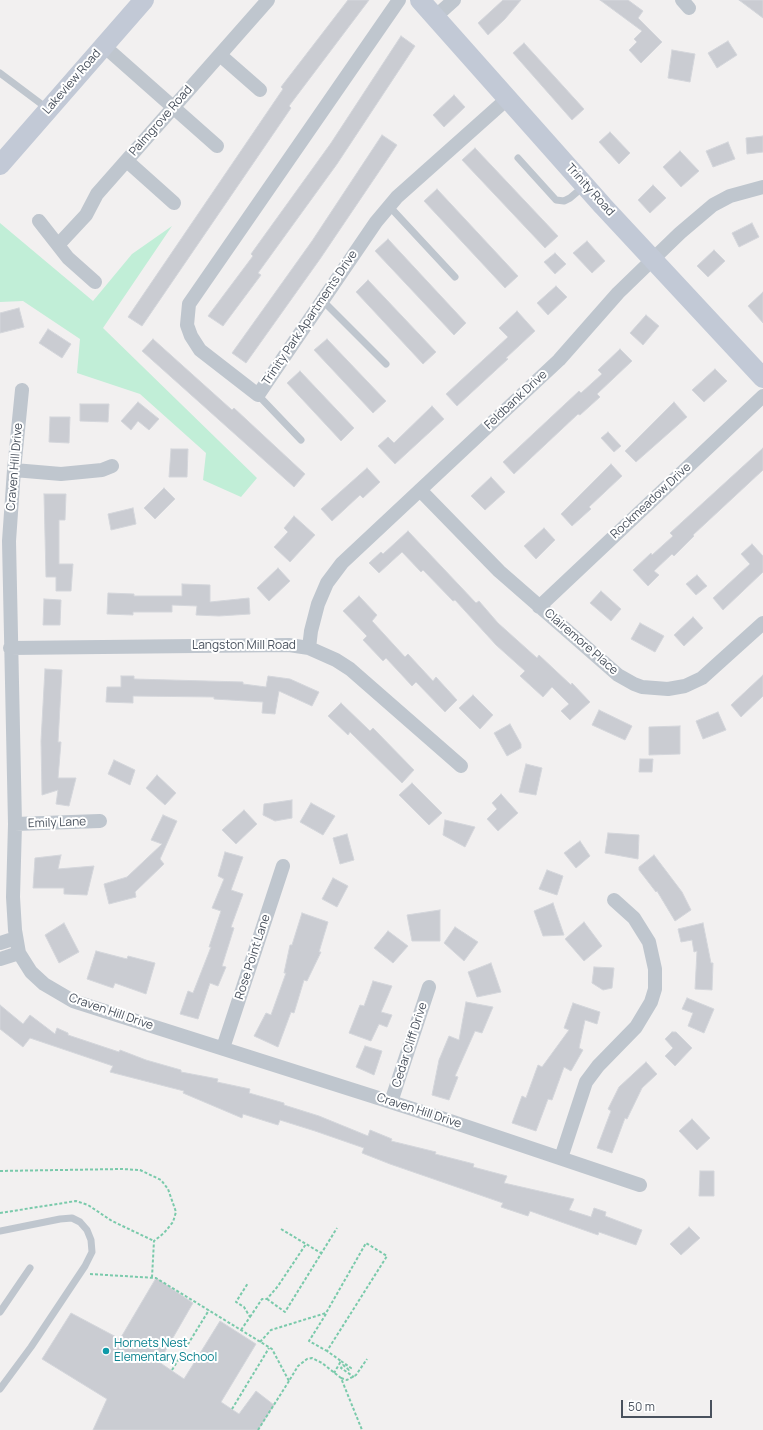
<!DOCTYPE html>
<html>
<head>
<meta charset="utf-8">
<style>
  body { margin:0 }
  #map { position:relative; width:763px; height:1430px; overflow:hidden; background:#f2f0f0; font-family:Manrope,sans-serif }
  canvas { display:block }
  .scale { position:absolute; left:621px; top:1400px; width:91px; height:18px; box-sizing:border-box; border:2px solid #49515d; border-top:0; padding-left:5px; font-size:12px; line-height:14px; white-space:nowrap; color:#49515d; -webkit-text-stroke:3px #fff; paint-order:stroke }
</style>
</head>
<body>
<div id="map">
<canvas width="763" height="1430"></canvas>
<div class="scale">50 m</div>
</div>
<script>
const g = document.querySelector('canvas').getContext('2d');
g.lineJoin = 'round';
function fillPath(path, color) { g.fillStyle = color; g.fill(path, 'evenodd'); }
const poly = rows => new Path2D(rows.map(r => 'M' + r).join(''));
function trace(path, color, width, dash) { g.strokeStyle = color; g.lineWidth = width; g.lineCap = dash ? 'butt' : 'round'; g.setLineDash(dash || []); g.stroke(path); }
function write(font, color, halo, rows, align = 'center') {
  g.font = font + ' Manrope,sans-serif'; g.lineWidth = 4; g.setLineDash([]); g.textBaseline = 'middle'; g.strokeStyle = halo; g.fillStyle = color; for (const [text, x, y, turn = 0] of rows) {
    g.save(); g.translate(x, y); g.rotate((+turn || 0) * Math.PI / 180); g.textAlign = isNaN(turn) ? turn : align; if (halo) g.strokeText(text, 0, 0); g.fillText(text, 0, 0); g.restore();
  }
}
const green = poly([
  [0,223,93,301,132,254,172,226,103,328,257,478,241,497,203,480,206,453,140,394,77,373,80,339,23,301,0,302]
]);
const building = poly([
  [348,0,369,0,289,106,291,108,142,326,128,317,283,89,281,87,348,0],
  [503,0,521,0,505,19,488,35,478,23,503,0],
  [600,0,628,0,643,11,638,18,662,42,641,63,629,50,637,42,634,39,642,31,600,0],
  [739,0,763,0,763,18,739,0],
  [401,36,415,46,337,164,258,273,261,275,223,326,208,316,253,256,251,254,331,143,401,36],
  [728,41,737,55,717,68,708,53,728,41],
  [524,43,584,109,572,120,513,53,524,43],
  [672,50,695,54,690,82,668,78,672,50],
  [454,95,465,107,444,127,433,115,454,95],
  [610,132,630,153,619,164,599,142,610,132],
  [382,135,397,145,320,259,246,363,232,353,312,241,382,135],
  [763,136,763,152,747,154,746,138,763,136],
  [728,142,735,159,713,167,706,151,728,142],
  [475,148,558,236,545,248,462,160,475,148],
  [680,151,699,171,681,187,663,167,680,151],
  [653,185,666,198,650,213,638,200,653,185],
  [437,189,518,276,505,288,424,201,437,189],
  [752,223,759,237,739,247,732,233,752,223],
  [388,239,466,323,454,335,375,251,388,239],
  [587,241,605,261,592,273,573,253,587,241],
  [714,250,725,261,708,277,697,266,714,250],
  [555,253,566,264,555,274,544,262,555,253],
  [368,280,436,352,423,364,356,292,368,280],
  [556,286,567,297,548,315,537,303,556,286],
  [763,292,763,323,748,306,763,292],
  [19,308,24,327,0,333,0,313,19,308],
  [517,311,535,331,506,358,508,359,457,406,446,394,508,337,499,328,517,311],
  [646,315,659,326,643,345,630,333,646,315],
  [48,329,71,344,62,358,39,343,48,329],
  [153,339,232,410,234,408,305,474,294,487,142,351,153,339],
  [327,339,386,401,373,413,314,350,327,339],
  [620,349,632,361,597,394,600,397,580,415,578,414,514,474,503,462,579,391,581,393,602,374,598,370,620,349],
  [715,369,727,381,704,402,692,390,715,369],
  [300,371,354,428,341,441,287,383,300,371],
  [138,402,159,419,149,430,138,421,131,430,121,421,138,402],
  [674,402,687,417,636,462,625,451,674,402],
  [80,404,109,404,108,422,80,421,80,404],
  [432,406,444,419,395,464,378,446,388,437,394,443,432,406],
  [50,417,70,417,69,443,49,442,50,417],
  [608,432,621,446,614,452,601,438,608,432],
  [763,448,763,470,693,535,694,536,674,556,672,554,654,571,659,575,648,586,633,570,651,553,652,555,673,536,670,533,763,448],
  [171,449,188,449,187,477,169,477,171,449],
  [611,464,622,476,589,507,591,509,572,526,561,514,611,464],
  [367,468,380,482,363,498,360,495,332,521,321,509,367,468],
  [491,477,505,492,485,510,471,496,491,477],
  [164,488,175,499,155,519,144,508,164,488],
  [44,494,66,494,65,520,59,520,59,564,73,564,71,591,56,591,56,577,46,577,44,494],
  [133,508,136,524,111,530,108,514,133,508],
  [294,516,315,535,290,562,274,547,288,532,284,528,294,516],
  [544,528,555,540,536,559,524,546,544,528],
  [408,531,476,603,479,601,498,623,537,658,539,655,571,685,572,683,590,702,570,720,561,711,569,704,552,687,543,697,520,676,525,671,496,645,455,600,453,601,423,570,421,572,402,552,379,573,369,563,381,552,383,554,408,531],
  [752,544,763,556,763,572,723,610,713,598,750,564,741,554,752,544],
  [278,568,290,581,269,601,257,588,278,568],
  [697,575,707,586,696,595,686,584,697,575],
  [182,584,210,585,210,602,249,598,250,614,219,616,196,615,197,606,172,605,172,612,133,612,133,615,107,614,108,593,134,594,134,596,182,596,182,584],
  [601,591,621,609,611,621,590,603,601,591],
  [359,596,377,615,372,621,405,657,408,654,433,681,436,677,457,700,445,712,416,682,412,686,386,658,383,661,363,640,367,636,343,611,359,596],
  [44,599,61,600,60,625,43,625,44,599],
  [693,617,703,628,684,646,674,635,693,617],
  [640,623,664,636,655,652,631,639,640,623],
  [45,669,62,670,58,742,61,742,58,778,76,778,69,806,56,804,58,790,42,795,41,741,45,669],
  [763,675,763,696,741,717,731,705,763,675],
  [121,676,134,676,134,679,243,682,243,684,266,687,268,676,290,679,319,692,312,706,279,691,275,714,262,713,263,702,214,699,214,697,133,696,133,703,106,702,107,687,121,687,121,676],
  [473,695,493,715,480,729,459,708,473,695],
  [341,703,370,731,373,728,414,770,402,783,350,732,348,735,328,716,341,703],
  [599,710,632,726,625,740,592,725,599,710],
  [718,712,726,730,703,739,696,721,718,712],
  [510,724,521,744,521,748,507,756,494,733,510,724],
  [680,726,680,754,649,755,649,727,680,726],
  [640,759,653,759,652,772,639,772,640,759],
  [114,760,135,770,130,785,108,774,114,760],
  [526,764,542,768,536,795,519,792,526,764],
  [157,775,176,793,165,805,146,788,157,775],
  [412,783,442,813,429,825,399,795,412,783],
  [501,794,518,813,498,831,487,819,497,809,492,803,501,794],
  [292,800,292,818,275,821,263,815,264,804,292,800],
  [311,803,335,816,323,835,300,822,311,803],
  [244,810,257,824,236,844,222,830,244,810],
  [163,815,177,821,160,859,164,864,135,892,136,897,109,904,104,884,127,877,162,844,151,840,163,815],
  [445,820,475,827,465,847,443,835,445,820],
  [608,833,639,835,638,859,605,853,608,833],
  [347,834,354,860,340,864,333,838,347,834],
  [580,841,590,856,576,868,564,853,580,841],
  [225,852,243,857,231,890,243,894,231,927,234,928,222,966,226,967,218,986,210,983,198,1019,180,1014,188,991,193,993,211,947,209,947,221,911,212,908,224,879,218,876,225,852],
  [61,855,58,869,94,866,87,895,64,894,64,888,33,888,35,858,61,855],
  [654,855,682,892,691,910,675,921,657,891,656,892,639,870,639,867,654,855],
  [547,870,563,876,557,895,539,889,547,870],
  [333,878,348,886,337,907,322,899,333,878],
  [553,903,564,935,543,936,534,911,553,903],
  [440,910,440,941,412,941,407,915,440,910],
  [302,913,328,922,319,952,321,952,307,981,304,980,294,1013,291,1012,278,1047,254,1036,266,1013,271,1015,286,973,284,973,290,945,292,945,302,913],
  [584,922,602,946,584,961,565,939,584,922],
  [64,923,79,952,59,963,45,935,64,923],
  [703,923,711,963,713,963,712,990,695,989,697,951,694,952,692,940,681,942,678,929,703,923],
  [455,927,478,942,464,961,444,943,455,927],
  [388,931,408,946,393,963,374,948,388,931],
  [96,951,127,959,128,956,155,963,146,994,115,983,113,988,87,979,96,951],
  [491,963,501,992,477,997,468,972,491,963],
  [594,967,614,968,612,988,603,990,592,983,594,967],
  [373,981,392,986,381,1012,392,1015,387,1027,379,1024,371,1041,349,1033,360,1005,364,1006,373,981],
  [687,998,714,1009,704,1033,688,1026,693,1013,682,1009,687,998],
  [466,1002,493,1007,482,1033,475,1031,455,1076,458,1077,449,1100,432,1095,439,1060,449,1036,459,1040,466,1002],
  [573,1003,600,1012,597,1024,585,1020,579,1048,583,1050,571,1071,564,1067,552,1100,548,1099,536,1131,512,1123,522,1096,526,1098,538,1065,542,1067,569,1030,564,1028,573,1003],
  [0,1005,23,1024,30,1015,55,1034,57,1028,68,1033,68,1035,119,1052,120,1050,146,1060,181,1070,181,1072,218,1079,217,1082,250,1089,249,1093,284,1103,284,1105,319,1116,368,1136,370,1130,392,1139,391,1141,436,1152,435,1154,474,1164,473,1167,507,1176,504,1183,574,1199,569,1210,591,1217,594,1208,606,1212,605,1216,642,1230,636,1245,599,1232,598,1235,530,1211,528,1216,501,1207,503,1203,390,1164,362,1153,364,1148,315,1131,280,1120,278,1125,243,1114,242,1118,183,1093,184,1091,110,1072,113,1066,30,1038,23,1047,0,1029,0,1005],
  [672,1032,676,1032,692,1048,675,1066,665,1056,673,1048,665,1039,672,1032],
  [365,1046,382,1051,374,1075,356,1067,365,1046],
  [646,1062,657,1074,642,1088,627,1119,625,1118,612,1153,597,1148,611,1111,608,1109,619,1087,646,1062],
  [692,1119,710,1138,697,1150,679,1131,692,1119],
  [700,1171,714,1171,714,1196,699,1196,700,1171],
  [689,1227,700,1238,681,1255,670,1244,689,1227],
  [156,1278,193,1303,159,1362,184,1379,220,1321,256,1344,221,1402,239,1414,256,1391,274,1405,258,1430,93,1430,107,1399,42,1359,71,1313,120,1339,156,1278]
]);
const path = poly([
  [0,1171,121,1169,140,1170,161,1180,168,1189,176,1212,173,1222,164,1233,154,1241,152,1277],
  [0,1213,76,1201,88,1205,112,1221,154,1241],
  [281,1229,321,1253],
  [90,1274,156,1278,272,1349,289,1381,298,1366,307,1359,312,1358,322,1363,341,1378,362,1430],
  [267,1299,285,1312,337,1228],
  [326,1314,309,1341,327,1351],
  [250,1317,262,1299,267,1299,278,1286,306,1244],
  [241,1330,250,1317,244,1307,236,1302,248,1283],
  [260,1342,271,1330,326,1313,366,1243,387,1256,327,1351,341,1361,334,1373],
  [341,1361,351,1368,349,1370,343,1365,341,1368,354,1377],
  [172,1370,209,1310],
  [341,1378,347,1380,356,1375,367,1359],
  [232,1409,269,1348],
  [258,1430,289,1381]
]);
const lane = poly([
  [0,73,48,109],
  [518,158,556,200,564,201,570,198,583,187],
  [389,206,455,277],
  [322,300,386,364],
  [258,395,301,440],
  [0,1231,60,1219,72,1218,80,1222,87,1230,91,1240,92,1252,85,1266,31,1347,0,1389],
  [0,1312,30,1268]
]);
const street = poly([
  [399,0,189,304,187,325,191,336,200,350,258,395,376,222,397,197,507,99],
  [682,0,689,8],
  [435,17,454,0],
  [104,46,217,146],
  [220,55,260,90],
  [127,161,174,203],
  [39,221,68,258,95,282],
  [58,245,86,215,97,194,268,0],
  [22,390,14,470,9,541,15,824,13,897,15,930,19,953,31,972,44,984,73,1001,438,1117,640,1185],
  [14,470,61,474,102,470,112,466],
  [420,490,499,571,618,675,634,684,642,687,668,689,685,686,702,678,763,623],
  [539,607,763,396],
  [10,648,289,645,309,648,336,660,350,669,461,766],
  [309,648,311,631,318,604,327,583,342,563,559,360,618,293,680,233,713,205,730,196,763,187],
  [15,824,100,821],
  [0,943,16,938],
  [0,959,19,953],
  [223,1048,283,866],
  [391,1102,429,987],
  [561,1158,586,1082,598,1066,636,1027,651,1002,655,989,655,969,649,942,634,918,614,900]
]);
const secondary = poly([
  [420,0,603,206,763,378],
  [0,165,144,0]
]);
const markers = [
  [106,1351,4,"#0f9aa8"]
];
const streetNames = [
  ["Lakeview Road",72,82,-49],
  ["Palmgrove Road",161,121,-49],
  ["Trinity Road",590,190,48],
  ["Trinity Park Apartments Drive",310,318,-56],
  ["Feldbank Drive",516,400,-43],
  ["Craven Hill Drive",15,467,-85],
  ["Rockmeadow Drive",651,501,-43],
  ["Clairemore Place",581,642,41],
  ["Langston Mill Road",244,646],
  ["Emily Lane",57,823,-2],
  ["Rose Point Lane",253,957,-72],
  ["Craven Hill Drive",111,1012,19],
  ["Cedar Cliff Drive",410,1045,-72],
  ["Craven Hill Drive",419,1111,18]
];
const cultureNames = [
  ["Hornets Nest",114,1344],
  ["Elementary School",114,1358]
];
fillPath(green, '#c1eed7');
fillPath(building, '#caccd2');
trace(building, '#d4d6db', 1);
trace(path, '#7acaab', 2, [3, 2]);
trace(lane, '#bfc6ce', 7);
trace(street, '#bfc6ce', 14);
trace(secondary, '#c2c9d6', 20);
for (const [x, y, r, color] of markers) { const dot = new Path2D(); dot.arc(x, y, r, 0, 2 * Math.PI); g.fillStyle = color; g.fill(dot); trace(dot, '#fff', 1.5); }
write('12px', '#49515d', '#fff', streetNames);
write('12px', '#0d838f', '#fff', cultureNames, 'left');
</script>
</body>
</html>
